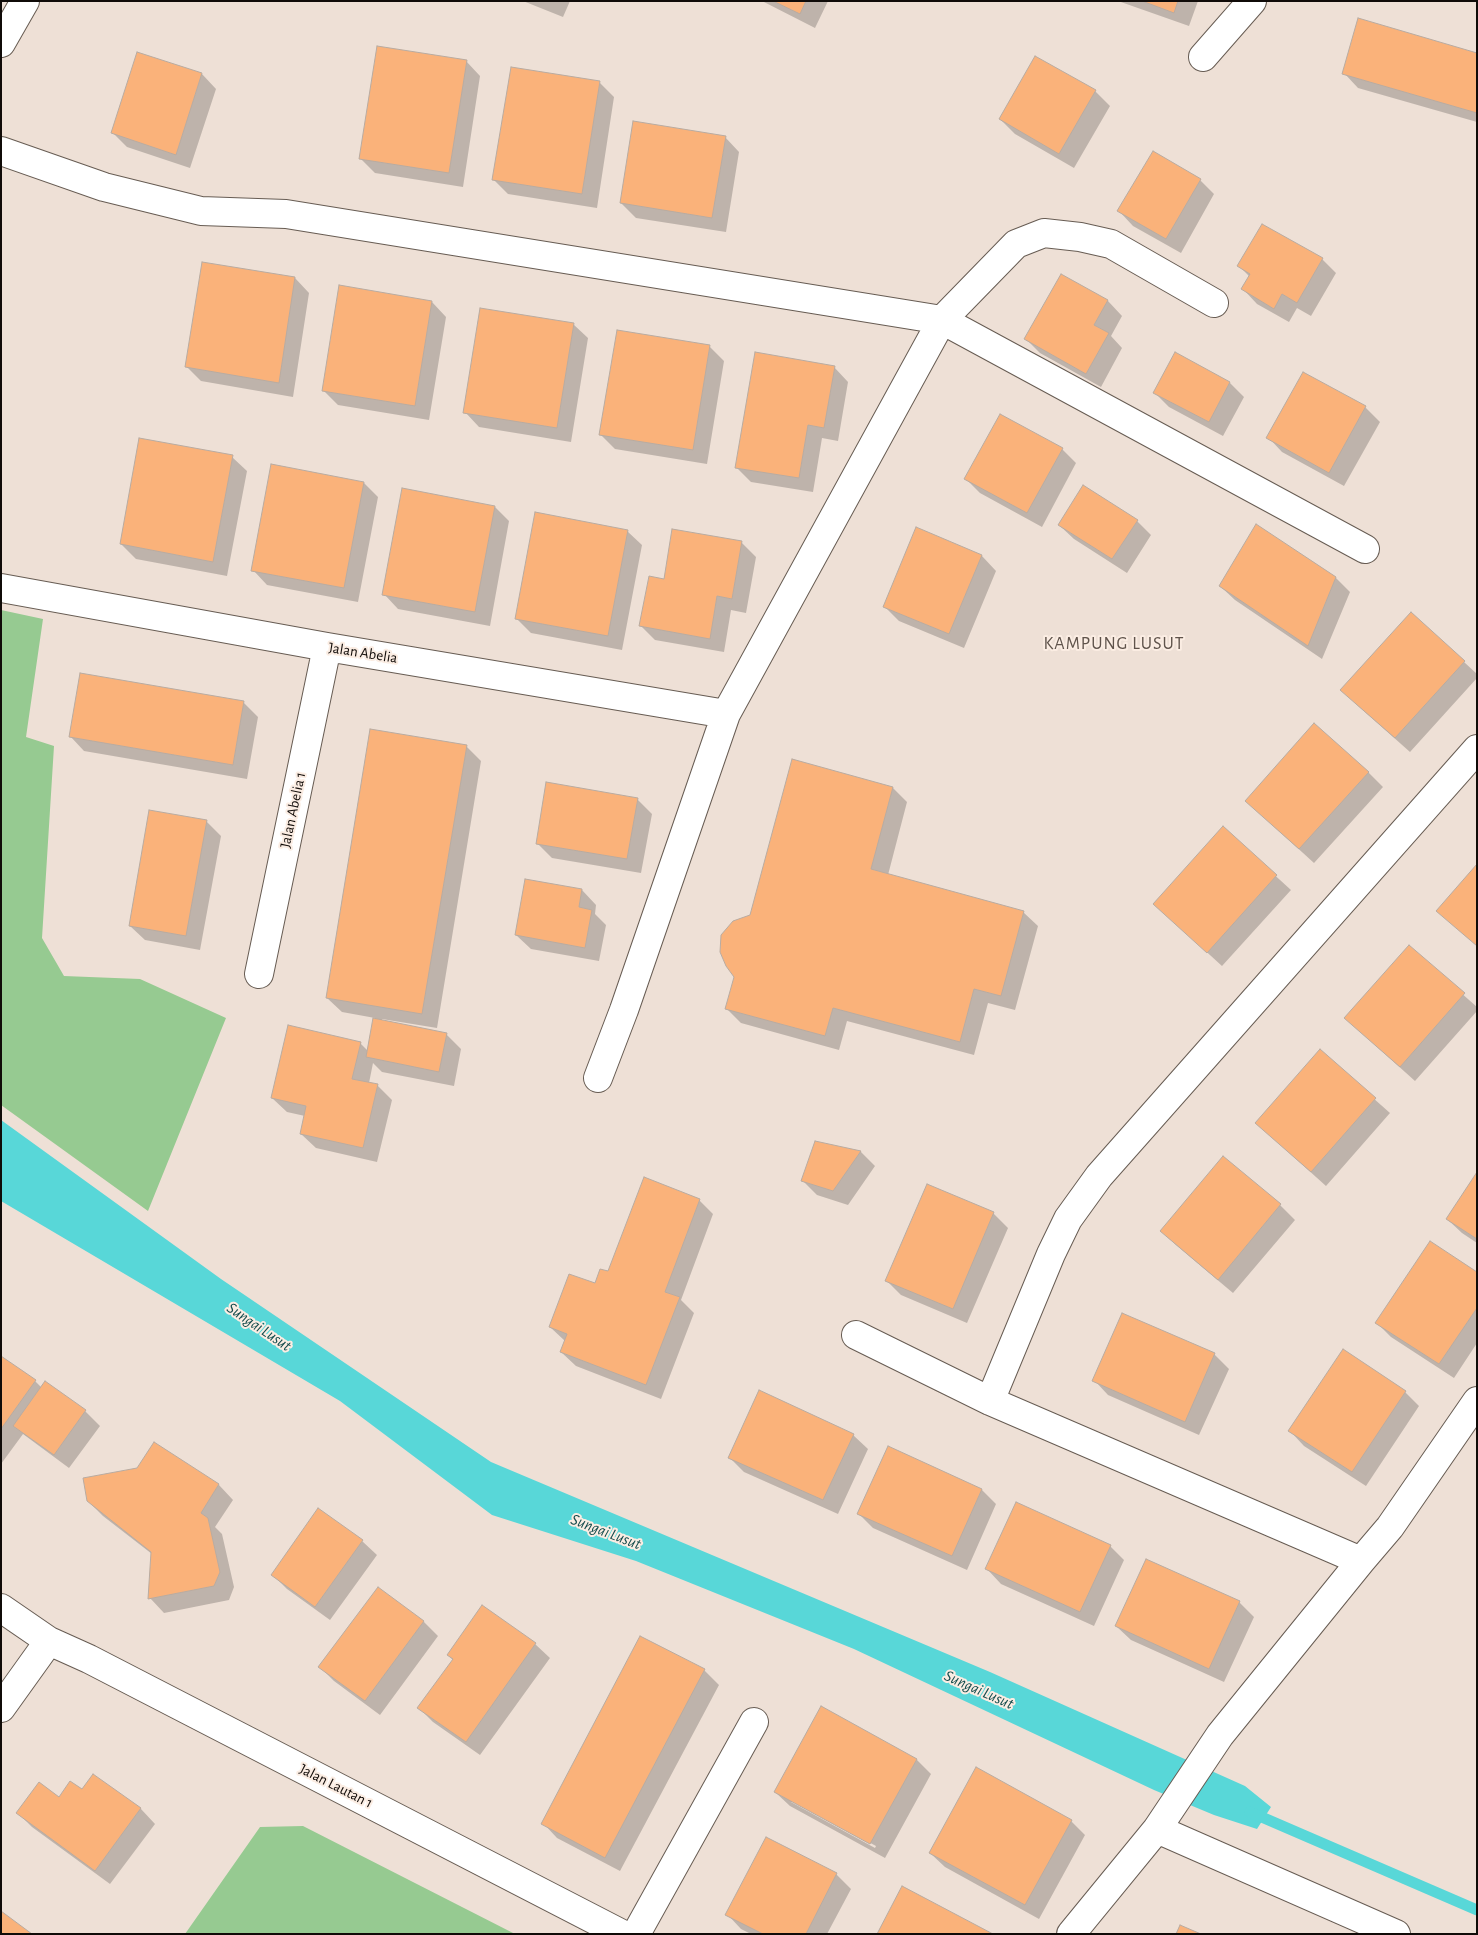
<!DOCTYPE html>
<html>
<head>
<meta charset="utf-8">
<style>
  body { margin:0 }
  #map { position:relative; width:1478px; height:1935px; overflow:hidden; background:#eee0d6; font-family:"Alegreya Sans",sans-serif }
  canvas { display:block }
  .frame { position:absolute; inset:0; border:2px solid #100b08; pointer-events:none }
</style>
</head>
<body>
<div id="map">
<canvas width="1478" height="1935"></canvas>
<div class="frame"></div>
</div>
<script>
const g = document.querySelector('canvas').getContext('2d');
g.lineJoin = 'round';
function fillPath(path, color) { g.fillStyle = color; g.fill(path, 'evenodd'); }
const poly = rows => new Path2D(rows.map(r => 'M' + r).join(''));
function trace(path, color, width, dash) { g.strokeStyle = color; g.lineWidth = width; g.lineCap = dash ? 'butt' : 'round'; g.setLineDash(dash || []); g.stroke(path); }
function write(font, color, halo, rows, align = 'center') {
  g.font = font + ' "Alegreya Sans",sans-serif'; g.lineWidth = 4; g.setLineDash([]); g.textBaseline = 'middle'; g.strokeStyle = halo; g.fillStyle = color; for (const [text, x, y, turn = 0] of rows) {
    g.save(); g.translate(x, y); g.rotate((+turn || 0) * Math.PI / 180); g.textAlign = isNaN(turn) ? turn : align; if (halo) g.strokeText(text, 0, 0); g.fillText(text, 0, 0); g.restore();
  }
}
const green = poly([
  [1,610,43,619,26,737,54,746,42,938,64,976,140,979,226,1018,148,1211,1,1105],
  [303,1826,515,1934,185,1934,260,1827]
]);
const water = poly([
  [1,1120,221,1279,491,1462,990,1672,1245,1786,1271,1807,1257,1829,1214,1815,1154,1790,854,1649,636,1561,492,1515,340,1401,1,1201]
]);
const shadow = poly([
  [523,1,570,1,563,17],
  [762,1,828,1,815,28],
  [1118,1,1198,1,1189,26],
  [1477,54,1477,122,1358,88,1344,73],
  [466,61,480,76,463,187,375,173,360,158],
  [202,74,216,89,190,168,127,147,112,132],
  [600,83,614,97,597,208,508,194,493,179],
  [1095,91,1110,106,1074,168,1015,134,1000,119],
  [725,137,739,152,726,232,636,218,621,203],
  [1200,180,1214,194,1181,253,1133,226,1119,211],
  [1322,259,1336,273,1311,316,1297,308,1289,322,1257,304,1243,289,1250,277,1239,266],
  [1061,276,1108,301,1122,316,1111,336,1122,348,1101,387,1040,353,1026,339],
  [295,278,309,293,293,397,201,381,187,367],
  [432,302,446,317,429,420,338,405,323,390],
  [573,324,588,338,571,442,479,427,465,412],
  [709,346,724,361,707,464,615,449,601,435],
  [1175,354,1230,383,1244,397,1223,436,1169,407,1155,393],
  [834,367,848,382,838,441,822,438,813,492,751,482,736,467],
  [1304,373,1365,407,1380,422,1344,486,1282,452,1268,437],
  [1062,449,1076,463,1042,527,980,493,966,479],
  [232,457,247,471,227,576,136,559,121,544],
  [364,483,378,497,358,602,267,585,253,570],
  [495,507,509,521,490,626,398,609,384,594],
  [1137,521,1151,535,1127,573,1074,539,1059,525],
  [917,529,982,556,996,571,964,648,899,621,884,606],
  [627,531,642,545,622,650,531,633,516,618],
  [741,542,756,557,746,613,731,610,724,652,655,640,641,626,665,580],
  [1336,578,1350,592,1322,659,1235,600,1220,586],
  [1464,662,1477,674,1477,678,1410,752,1356,704],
  [243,702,258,717,247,779,84,751,70,736],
  [466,746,481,761,437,1028,382,1019,382,1021,446,1034,461,1049,454,1086,382,1072,373,1063,369,1083,377,1085,392,1100,377,1162,316,1148,301,1134,305,1116,287,1112,272,1098,360,1043,368,1051,375,1018,342,1012,327,998],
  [1368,772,1383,787,1314,863,1246,801],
  [893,788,907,802,888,875,1023,912,1038,926,1015,1010,988,1003,974,1055,847,1021,839,1050,741,1023,727,1009,751,916],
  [637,799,652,814,641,873,552,858,538,844],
  [206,821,221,836,200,950,145,940,130,926],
  [1223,828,1291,890,1222,966,1154,904],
  [1477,866,1477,946,1438,911],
  [526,880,582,890,596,905,595,914,606,925,599,961,531,949,516,935],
  [1409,947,1477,1007,1477,1011,1415,1081,1345,1018],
  [1320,1051,1390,1113,1326,1186,1256,1123],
  [816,1142,861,1152,875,1166,848,1205,817,1195,802,1180],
  [1223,1158,1280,1205,1295,1220,1233,1293,1176,1245,1161,1231],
  [1477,1174,1477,1243,1462,1233,1447,1219],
  [699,1200,713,1214,681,1300,694,1313,661,1399,576,1366,561,1352,565,1341,550,1327,608,1273],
  [993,1213,1008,1228,967,1323,901,1295,886,1280],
  [1477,1273,1477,1343,1454,1378,1391,1337,1377,1323],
  [1214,1354,1229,1369,1199,1435,1108,1395,1094,1380],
  [1,1358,35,1381,42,1388,45,1383,85,1411,100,1426,69,1468,23,1434,1,1464],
  [1405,1392,1419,1406,1366,1486,1304,1446,1290,1431],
  [853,1435,868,1449,838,1514,744,1472,730,1458],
  [155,1444,219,1485,233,1500,215,1527,222,1534,234,1587,229,1600,164,1613,150,1598,152,1554,103,1516,88,1501,138,1469],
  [982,1490,996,1504,967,1570,873,1528,858,1513],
  [362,1541,377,1555,330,1620,287,1589,273,1575],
  [1110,1546,1124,1560,1094,1626,1001,1584,987,1569],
  [378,1588,424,1622,438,1636,380,1715,334,1681,320,1667],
  [1239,1602,1254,1617,1224,1682,1131,1640,1116,1626],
  [483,1607,535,1644,550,1658,480,1755,433,1722,419,1708,453,1660,448,1655],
  [641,1638,704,1670,719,1685,620,1871,557,1838,543,1823],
  [917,1760,931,1774,885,1858,790,1806,775,1792],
  [791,1800,876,1846,875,1848,791,1802],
  [94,1776,141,1809,155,1824,110,1884,32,1827,18,1813,82,1791],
  [1071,1821,1085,1835,1039,1919,945,1867,930,1853],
  [836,1874,851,1889,827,1934,751,1934,741,1929,727,1914]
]);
const stream = poly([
  [1250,1812,1477,1910]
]);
const building = poly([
  [773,1,806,1,800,14,773,1],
  [1142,1,1178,1,1174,13,1142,1],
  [1358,18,1477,53,1477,113,1342,74,1358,18],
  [377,46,467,60,449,173,359,159,377,46],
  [137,52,202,73,176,155,111,133,137,52],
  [1035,56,1096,90,1059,154,999,119,1035,56],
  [511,67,600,81,582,194,492,180,511,67],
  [633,121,726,136,712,218,620,203,633,121],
  [1153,151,1201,179,1166,239,1117,211,1153,151],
  [1262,224,1323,258,1297,303,1282,294,1274,309,1241,289,1250,274,1237,266,1262,224],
  [202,262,295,277,279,383,185,367,202,262],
  [1061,274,1108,300,1094,325,1109,333,1086,374,1024,339,1061,274],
  [339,285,432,301,415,406,322,391,339,285],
  [480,308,574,323,557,428,463,413,480,308],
  [617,330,710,345,693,450,599,435,617,330],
  [755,352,835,366,824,428,808,425,799,478,735,468,755,352],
  [1175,352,1230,382,1209,422,1153,393,1175,352],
  [1303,372,1366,406,1329,473,1266,438,1303,372],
  [1000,414,1063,448,1027,513,964,479,1000,414],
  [139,438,233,455,213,562,120,544,139,438],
  [271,464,364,482,344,588,251,571,271,464],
  [1083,485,1138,520,1112,559,1058,525,1083,485],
  [402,488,495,506,475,612,382,595,402,488],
  [535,512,628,530,608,636,515,619,535,512],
  [1256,524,1336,577,1308,646,1219,586,1256,524],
  [916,527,982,555,949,634,883,607,916,527],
  [672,529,742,541,732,599,717,596,710,639,639,626,649,576,664,579,672,529],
  [1411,612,1465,661,1395,738,1340,690,1411,612],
  [80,673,244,701,233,765,69,737,80,673],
  [1314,723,1369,772,1299,849,1245,801,1314,723],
  [370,729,467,745,422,1014,326,998,370,729],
  [792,759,893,787,871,869,1024,911,1001,996,974,989,960,1042,833,1008,825,1036,725,1009,734,977,726,966,720,952,721,935,733,921,750,915,792,759],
  [546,782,638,798,627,859,536,844,546,782],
  [149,810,207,820,186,936,129,926,149,810],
  [1223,826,1277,875,1207,953,1153,904,1223,826],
  [1477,864,1477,946,1436,911,1477,864],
  [525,879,582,889,579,907,592,910,585,948,515,935,525,879],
  [1409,945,1465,993,1400,1067,1344,1018,1409,945],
  [373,1018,447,1033,439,1072,366,1057,373,1018],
  [288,1025,361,1042,352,1079,378,1084,363,1148,300,1134,306,1106,271,1098,288,1025],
  [1320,1049,1376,1098,1311,1172,1255,1123,1320,1049],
  [815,1141,861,1151,833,1191,801,1181,815,1141],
  [1223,1156,1281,1204,1218,1280,1160,1231,1223,1156],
  [1477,1172,1477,1239,1446,1219,1477,1172],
  [644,1177,700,1199,665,1292,680,1297,646,1385,560,1352,567,1334,549,1327,569,1274,595,1283,600,1269,608,1271,644,1177],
  [927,1184,994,1212,953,1309,885,1281,927,1184],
  [1430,1241,1477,1272,1477,1308,1439,1364,1375,1323,1430,1241],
  [1122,1313,1215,1353,1185,1422,1092,1381,1122,1313],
  [1343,1349,1406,1391,1352,1472,1288,1431,1343,1349],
  [1,1356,36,1380,1,1429,1,1356],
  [45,1381,86,1410,54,1455,13,1426,45,1381],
  [759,1390,854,1434,823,1500,728,1458,759,1390],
  [154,1442,219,1484,201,1513,208,1518,220,1572,214,1586,148,1599,151,1552,87,1501,83,1478,137,1468,154,1442],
  [888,1446,982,1489,952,1556,857,1514,888,1446],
  [1016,1502,1111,1545,1080,1612,985,1569,1016,1502],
  [318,1508,363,1540,315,1607,271,1575,318,1508],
  [1146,1559,1240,1601,1209,1669,1115,1626,1146,1559],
  [378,1587,424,1621,365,1701,318,1667,378,1587],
  [482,1605,536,1643,466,1742,417,1708,453,1659,447,1655,482,1605],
  [640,1636,705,1669,605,1858,541,1824,640,1636],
  [821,1706,917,1759,870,1844,774,1792,821,1706],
  [976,1767,1072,1820,1025,1905,929,1853,976,1767],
  [93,1774,141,1808,95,1871,16,1813,39,1782,59,1797,70,1781,82,1789,93,1774],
  [766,1837,837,1873,806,1934,763,1934,725,1915,766,1837],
  [902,1886,993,1934,877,1934,902,1886],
  [1,1911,32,1934,1,1934,1,1911],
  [1180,1925,1201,1934,1176,1934,1180,1925]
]);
const minor = poly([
  [1203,57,1252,1],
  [1,151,104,187,201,211,286,214,942,320,1365,549],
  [1,588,327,647,726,714],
  [259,974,327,647],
  [598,1078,624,1010,726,714,942,320,1016,244,1044,233,1080,237,1111,244,1214,303],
  [856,1335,990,1401,1361,1561,1220,1735,1157,1829,1071,1934],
  [990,1401,1051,1254,1068,1219,1099,1176,1477,749],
  [1361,1561,1390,1527,1477,1401],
  [1,1608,49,1641,89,1659,622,1934],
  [1,1708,49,1641],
  [1157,1829,1396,1934],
  [636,1934,754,1722]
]);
const major = poly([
  [1,43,25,1]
]);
const streetNames = [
  ["Jalan Abelia",363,653,9],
  ["Jalan Abelia 1",293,810,-78],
  ["Jalan Lautan 1",336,1786,27]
];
const waterNames = [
  ["Sungai Lusut",259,1327,34],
  ["Sungai Lusut",606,1532,21],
  ["Sungai Lusut",979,1690,24]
];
const quarterNames = [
  ["KAMPUNG LUSUT",1114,644]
];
fillPath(green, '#96ca91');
fillPath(water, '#58d7d8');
fillPath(shadow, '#0003');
trace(stream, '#58d7d8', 11);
fillPath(building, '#fab27a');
trace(building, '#b8aba1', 1);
trace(minor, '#675c53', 30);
trace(major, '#675c53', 30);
trace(minor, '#fff', 28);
trace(major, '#fff', 28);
write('15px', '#100b08', '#fbede3', streetNames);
write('italic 16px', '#134b4c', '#fbede3', waterNames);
g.letterSpacing = '1px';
write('18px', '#5f534b', '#fbede3', quarterNames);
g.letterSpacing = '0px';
</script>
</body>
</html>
